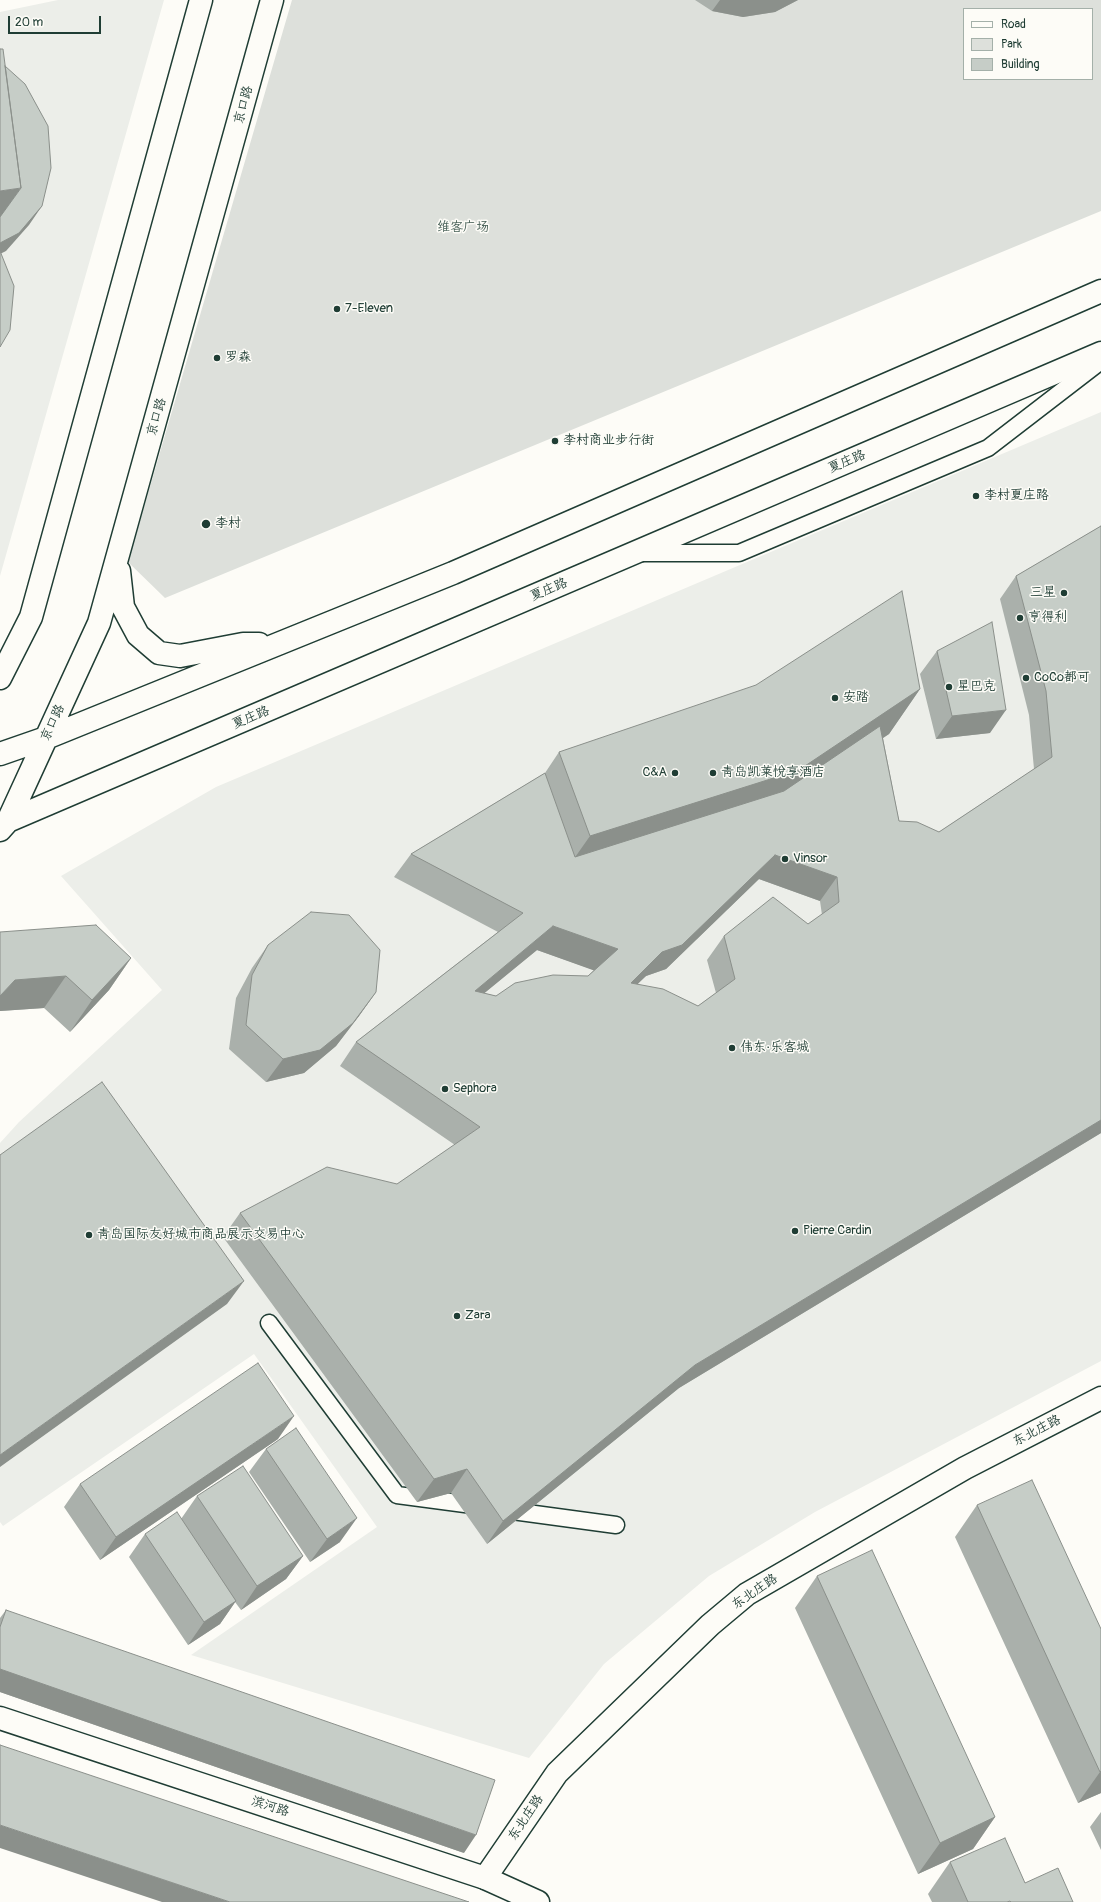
<!DOCTYPE html>
<html>
<head>
<meta charset="utf-8">
<style>
  body { margin:0 }
  #map { position:relative; width:1101px; height:1902px; overflow:hidden; background:#fdfcf7; font-family:Pangolin,sans-serif }
  canvas { display:block }
  .legend { position:absolute; left:963px; top:8px; width:130px; height:72px; box-sizing:border-box; background:#fdfcf7; border:1px solid #a4b0a9; margin:0; padding:5px 7px; list-style:none; font-size:12px; color:#1f3d34 }
  .legend li { display:flex; align-items:center; gap:8px; height:20px }
  .legend b { width:20px; border:1px solid #a4b0a9 }
  .scale { position:absolute; left:8px; top:16px; width:93px; height:18px; box-sizing:border-box; border:2px solid #1f3d34; border-top:0; padding-left:5px; font-size:12px; line-height:14px; white-space:nowrap; color:#1f3d34; -webkit-text-stroke:3px #fdfcf7; paint-order:stroke }
</style>
</head>
<body>
<div id="map">
<canvas width="1101" height="1902"></canvas>
<ul class="legend">
<li><b style="height:5px;background:#fdfcf7"></b>Road</li>
<li><b style="height:11px;background:#dde0db"></b>Park</li>
<li><b style="height:11px;background:#c6cdc7"></b>Building</li>
</ul>
<div class="scale">20 m</div>
</div>
<script>
const g = document.querySelector('canvas').getContext('2d');
g.lineJoin = 'round';
function fillPath(path, color) { g.fillStyle = color; g.fill(path, 'evenodd'); }
const poly = rows => new Path2D(rows.map(r => 'M' + r).join(''));
function trace(path, color, width, dash) { g.strokeStyle = color; g.lineWidth = width; g.lineCap = dash ? 'butt' : 'round'; g.setLineDash(dash || []); g.stroke(path); }
function write(font, color, halo, rows, align = 'center') {
  g.font = font + ' Pangolin,"LXGW WenKai TC",sans-serif'; g.lineWidth = 3; g.setLineDash([]); g.textBaseline = 'middle'; g.strokeStyle = halo; g.fillStyle = color; for (const [text, x, y, turn = 0] of rows) {
    g.save(); g.translate(x, y); g.rotate((+turn || 0) * Math.PI / 180); g.textAlign = isNaN(turn) ? turn : align; if (halo) g.strokeText(text, 0, 0); g.fillText(text, 0, 0); g.restore();
  }
}
const built = poly([
  [58,0,164,0,0,576,0,12],
  [1101,412,1101,1361,815,1512,709,1576,604,1664,529,1758,191,1655,377,1527,254,1354,3,1526,0,1522,0,1143,19,1122,162,990,61,876,216,787]
]);
const green = poly([
  [292,0,1101,0,1101,211,165,598,128,562],
  [964,9,1092,9,1092,79,964,79]
]);
const service = poly([
  [642,553,739,553,988,448,1101,361],
  [269,1323,397,1495,480,1506],
  [505,1510,616,1525]
]);
const minor = poly([
  [485,1878,557,1773,710,1625,747,1594,965,1468,1101,1398]
]);
const tertiary = poly([
  [0,1718,485,1878,538,1902]
]);
const secondary = poly([
  [119,571,123,607,138,635,159,653,180,656,243,644,259,644],
  [0,678,31,617,201,0],
  [0,754,46,738,453,573,1101,291],
  [8,821,99,623,272,0],
  [0,830,8,821,1101,353]
]);
const wall = poly([
  [695,0,798,0,775,12,743,17,712,11],
  [1101,526,1101,1133,679,1388,487,1544,451,1493,417,1502,223,1237,240,1213,397,1184,455,1145,340,1066,356,1042,498,932,394,877,411,854,545,773,559,752,920,689,889,734,883,738,899,821,939,832,1034,769,1029,715,1000,599,1016,576],
  [759,879,820,901,822,915,808,924,724,936,707,960,716,993,698,1006,637,984,646,976,666,969],
  [537,950,594,970,588,976,496,996,484,993],
  [937,651,990,733,936,739,920,674],
  [0,932,131,958,109,990,70,1032,44,1008,0,1011],
  [268,945,376,992,359,1016,336,1046,304,1073,266,1082,229,1049,236,998,252,968],
  [278,1439,100,1560,64,1507,80,1484],
  [266,1449,340,1542,310,1562,249,1472],
  [197,1496,303,1556,286,1579,241,1610,235,1602,220,1624,188,1645,129,1557,145,1534,181,1519],
  [977,1505,1101,1629,1101,1793,1078,1803,955,1537],
  [817,1576,995,1817,973,1849,918,1874,795,1608],
  [6,1610,464,1853,0,1692,0,1618],
  [1101,1812,1101,1850,1090,1827],
  [950,1862,1025,1883,1073,1902,932,1902,928,1894]
]);
const shadedWall = poly([
  [720,0,798,0,775,12,743,17,712,11],
  [21,188,0,218,0,191],
  [42,206,29,225,6,251,0,254,0,243],
  [920,689,889,734,767,814,559,880,590,836],
  [1006,710,990,733,936,739,952,716],
  [775,855,837,877,820,901,759,879,666,969,646,976,615,1006,631,983,662,952],
  [553,926,618,949,601,973,537,950,459,1014,475,991],
  [131,958,109,990,70,1032,92,1000],
  [66,976,44,1008,0,1011,0,996,15,980],
  [376,992,359,1016,336,1046,304,1073,266,1082,283,1059],
  [1101,1120,1101,1133,679,1388,487,1544,503,1521,695,1365],
  [244,1281,227,1304,0,1467,0,1455],
  [294,1416,278,1439,100,1560,116,1537],
  [467,1469,451,1493,417,1502,434,1479],
  [357,1518,340,1542,310,1562,327,1539],
  [303,1556,286,1579,241,1610,257,1586],
  [236,1601,220,1624,188,1645,204,1622],
  [0,1669,476,1835,464,1853,0,1692],
  [1101,1771,1101,1793,1078,1803,1100,1772],
  [995,1817,973,1849,918,1874,940,1843],
  [0,1825,230,1902,162,1902,0,1848]
]);
const building = poly([
  [0,49,3,49,21,188,0,191,0,49],
  [5,66,25,84,48,126,51,168,42,206,19,233,0,243,0,217,21,188,5,66],
  [0,251,14,286,10,330,0,347,0,251],
  [1101,526,1101,1120,695,1365,503,1521,467,1469,434,1479,240,1213,327,1167,397,1184,480,1127,356,1042,523,913,411,854,545,773,575,857,784,791,880,726,899,821,917,822,939,832,1052,757,1046,691,1016,576,1101,526],
  [775,855,837,877,839,902,808,924,773,897,724,936,735,979,698,1006,663,989,631,983,662,952,682,945,775,855],
  [553,926,618,949,588,976,553,975,515,983,496,996,475,991,553,926],
  [902,591,920,689,799,770,590,836,559,752,756,685,902,591],
  [992,622,1006,710,952,716,937,651,992,622],
  [311,912,349,915,380,950,376,992,353,1023,320,1050,283,1059,246,1025,252,975,268,945,311,912],
  [96,925,131,958,92,1000,66,976,15,980,0,996,0,932,96,925],
  [102,1082,244,1281,0,1455,0,1155,102,1082],
  [258,1363,294,1416,116,1537,80,1484,258,1363],
  [296,1428,357,1518,327,1539,266,1449,296,1428],
  [243,1466,303,1556,257,1586,197,1496,243,1466],
  [1032,1480,1101,1629,1101,1771,1100,1772,977,1505,1032,1480],
  [177,1512,236,1601,204,1622,145,1534,177,1512],
  [872,1550,995,1817,940,1843,817,1576,872,1550],
  [6,1610,495,1780,476,1835,0,1669,0,1627,6,1610],
  [0,1745,469,1902,230,1902,0,1825,0,1745],
  [1005,1838,1025,1883,1058,1868,1073,1902,1011,1902,1010,1901,1007,1902,968,1902,950,1862,1005,1838]
]);
const markers = [
  [337,309,4,"#1f3d34"],
  [217,358,4,"#1f3d34"],
  [555,441,4,"#1f3d34"],
  [976,496,4,"#1f3d34"],
  [206,524,5,"#1f3d34"],
  [1064,593,4,"#1f3d34"],
  [1020,618,4,"#1f3d34"],
  [1026,678,4,"#1f3d34"],
  [949,687,4,"#1f3d34"],
  [835,698,4,"#1f3d34"],
  [675,773,4,"#1f3d34"],
  [713,773,4,"#1f3d34"],
  [785,859,4,"#1f3d34"],
  [732,1048,4,"#1f3d34"],
  [445,1089,4,"#1f3d34"],
  [795,1231,4,"#1f3d34"],
  [89,1235,4,"#1f3d34"],
  [457,1316,4,"#1f3d34"]
];
const streetNames = [
  ["京口路",244,105,-75],
  ["京口路",157,417,-74],
  ["夏庄路",847,462,-23],
  ["夏庄路",549,590,-23],
  ["夏庄路",251,718,-23],
  ["京口路",53,723,-65],
  ["东北庄路",1037,1431,-27],
  ["东北庄路",755,1592,-34],
  ["滨河路",270,1807,18],
  ["东北庄路",526,1818,-56]
];
const parkNames = [
  ["维客广场",463,228]
];
const poiNames = [
  ["7-Eleven",345,309],
  ["罗森",225,358],
  ["李村商业步行街",563,441],
  ["李村夏庄路",984,496],
  ["李村",215,524],
  ["三星",1056,593,"right"],
  ["亨得利",1028,618],
  ["CoCo都可",1034,678],
  ["星巴克",957,687],
  ["安踏",843,698],
  ["C&A",667,773,"right"],
  ["青岛凯莱悦享酒店",721,773],
  ["Vinsor",793,859],
  ["伟东·乐客城",740,1048],
  ["Sephora",453,1089],
  ["Pierre Cardin",803,1231],
  ["青岛国际友好城市商品展示交易中心",97,1235],
  ["Zara",465,1316]
];
fillPath(built, '#eceee9');
fillPath(green, '#dde0db');
trace(service, '#1f3d34', 19);
trace(minor, '#1f3d34', 25);
trace(tertiary, '#1f3d34', 25);
trace(secondary, '#1f3d34', 25);
trace(service, '#fdfcf7', 16);
trace(minor, '#fdfcf7', 22);
trace(tertiary, '#fdfcf7', 22);
trace(secondary, '#fdfcf7', 22);
fillPath(wall, '#aab0ab');
fillPath(shadedWall, '#8b908b');
fillPath(building, '#c6cdc7');
trace(building, '#8b908b', 1);
for (const [x, y, r, color] of markers) { const dot = new Path2D(); dot.arc(x, y, r, 0, 2 * Math.PI); g.fillStyle = color; g.fill(dot); trace(dot, '#fdfcf7', 1.5); }
write('13px', '#1f3d34', '#fdfcf7', streetNames);
write('13px', '#455e55', '#fdfcf7', parkNames);
write('13px', '#1f3d34', '#fdfcf7', poiNames, 'left');
</script>
</body>
</html>
